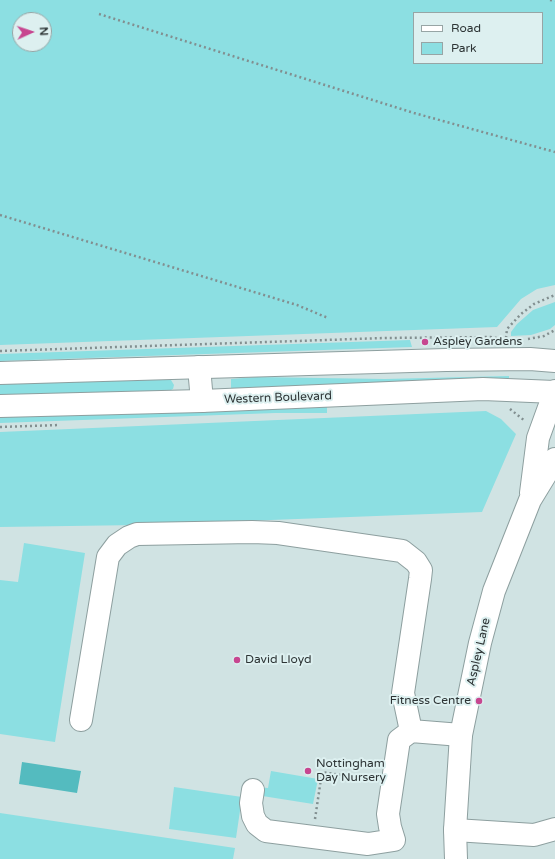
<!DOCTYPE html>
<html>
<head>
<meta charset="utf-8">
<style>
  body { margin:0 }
  #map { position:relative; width:555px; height:859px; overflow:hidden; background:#d0e3e3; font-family:"Varela Round",sans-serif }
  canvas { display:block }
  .legend { position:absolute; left:413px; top:12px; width:130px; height:52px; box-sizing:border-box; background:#ddf0f0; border:1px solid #97a5a5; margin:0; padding:5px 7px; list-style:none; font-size:12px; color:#2d3435 }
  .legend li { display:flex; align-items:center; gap:8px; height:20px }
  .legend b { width:20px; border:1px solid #97a5a5 }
  .north { position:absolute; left:12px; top:12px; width:40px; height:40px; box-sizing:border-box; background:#ddf0f0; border:1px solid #97a5a5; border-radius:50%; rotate:87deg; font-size:11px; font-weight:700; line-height:16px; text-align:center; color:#2d3435 }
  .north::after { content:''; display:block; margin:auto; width:14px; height:18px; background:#c74690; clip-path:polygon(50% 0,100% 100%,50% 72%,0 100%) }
</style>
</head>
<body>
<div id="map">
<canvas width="555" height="859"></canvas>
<ul class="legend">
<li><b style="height:5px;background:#fff"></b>Road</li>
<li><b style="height:11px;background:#8cdfe2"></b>Park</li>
</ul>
<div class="north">N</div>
</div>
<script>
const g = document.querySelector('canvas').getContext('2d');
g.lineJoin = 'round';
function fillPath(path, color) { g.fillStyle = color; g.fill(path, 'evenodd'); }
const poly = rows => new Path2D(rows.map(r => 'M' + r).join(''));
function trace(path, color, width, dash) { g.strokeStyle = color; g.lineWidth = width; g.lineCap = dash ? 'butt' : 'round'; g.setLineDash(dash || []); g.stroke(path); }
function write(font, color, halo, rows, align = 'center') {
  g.font = font + ' "Varela Round",sans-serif'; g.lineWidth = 4; g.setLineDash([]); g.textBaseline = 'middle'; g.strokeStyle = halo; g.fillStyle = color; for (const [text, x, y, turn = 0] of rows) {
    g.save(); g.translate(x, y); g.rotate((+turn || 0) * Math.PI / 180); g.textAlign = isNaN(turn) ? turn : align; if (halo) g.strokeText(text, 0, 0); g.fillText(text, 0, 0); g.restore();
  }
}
const green = poly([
  [0,0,555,0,555,285,537,289,521,299,497,327,0,345],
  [414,13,542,13,542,63,414,63],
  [20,20,44,20,44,44,20,44],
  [555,302,555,325,550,329,531,335,511,336,511,332,517,324,533,310],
  [410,340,412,347,0,361,0,354],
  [509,376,509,381,231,390,231,379,256,377,385,379],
  [165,378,171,380,174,385,173,389,167,392,0,398,0,384],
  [327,404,327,413,275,413,0,423,0,415],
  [486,411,501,419,516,434,482,512,139,525,0,527,0,432],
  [24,543,85,553,55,742,0,734,0,580,18,582],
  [271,771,318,779,313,804,256,795,257,787,268,788],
  [174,787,242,797,236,838,169,829],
  [0,813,235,848,233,859,0,859]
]);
const water = poly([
  [22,762,81,771,77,793,19,784]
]);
const path = poly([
  [550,0,555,1],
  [99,14,414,113,555,152],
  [0,215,297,305,328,318],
  [506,338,507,329,521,314,534,304,555,295],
  [528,339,544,336,555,330],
  [0,351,385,338,490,337,509,340],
  [510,409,525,421],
  [0,427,59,425],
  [315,819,322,772,375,780]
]);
const minor = poly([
  [199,367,202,401],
  [81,720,108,557,117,545,129,537,137,534,252,532,278,533,402,551,416,562,421,570,420,579,403,693,411,731],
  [253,790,251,803,253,816,257,824,266,831,368,844,394,840,390,827,388,814,399,740,411,731,461,735],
  [455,830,534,835,555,829]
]);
const major = poly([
  [531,493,538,438,555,391],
  [456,859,455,830,461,735,480,643,494,591,530,500,555,459]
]);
const highway = poly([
  [0,373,446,360,530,359,555,361],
  [0,406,202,401,483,389,555,392]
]);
const markers = [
  [425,342,4,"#c74690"],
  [237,660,4,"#c74690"],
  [479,701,4,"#c74690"],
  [308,771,4,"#c74690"]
];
const poiNames = [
  ["Aspley Gardens",433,342],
  ["David Lloyd",245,660],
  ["Fitness Centre",471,701,"right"],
  ["Nottingham",316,764],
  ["Day Nursery",316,778]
];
const streetNames = [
  ["Western Boulevard",278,398,-2],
  ["Aspley Lane",479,652,-77]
];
fillPath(green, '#8cdfe2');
fillPath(water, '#54bbbf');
trace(minor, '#8d9f9f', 24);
trace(major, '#8d9f9f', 24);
trace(highway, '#8d9f9f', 24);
trace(path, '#828f90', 2.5, [2, 3]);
trace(minor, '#fff', 22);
trace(major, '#fff', 22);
trace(highway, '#fff', 22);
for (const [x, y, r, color] of markers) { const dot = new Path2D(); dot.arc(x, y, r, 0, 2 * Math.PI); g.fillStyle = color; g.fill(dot); trace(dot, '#ddf0f0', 1.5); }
write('12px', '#2d3435', '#ddf0f0', poiNames, 'left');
write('12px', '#2d3435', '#ddf0f0', streetNames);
</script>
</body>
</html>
